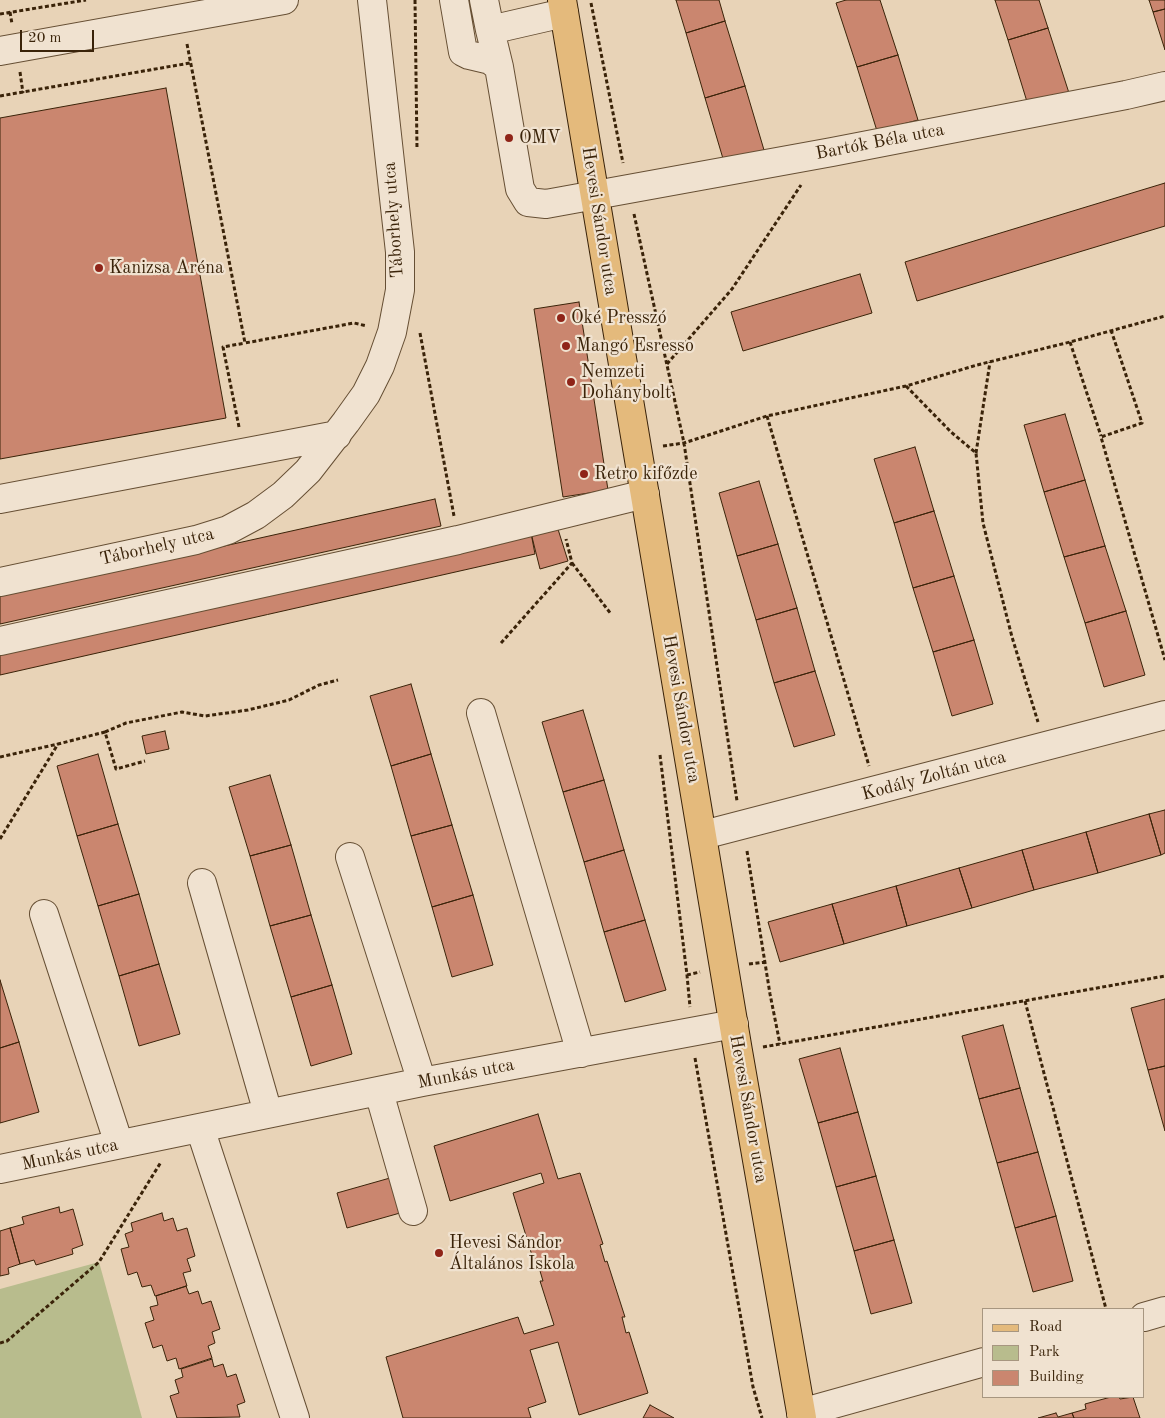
<!DOCTYPE html>
<html>
<head>
<meta charset="utf-8">
<style>
  body { margin:0 }
  #map { position:relative; width:1165px; height:1418px; overflow:hidden; background:#e8d3b7; font-family:"Old Standard TT",serif }
  canvas { display:block }
  .legend { position:absolute; left:982px; top:1308px; width:162px; height:90px; box-sizing:border-box; background:#f0e2d0; border:1px solid #a79680; margin:0; padding:6px 9px; list-style:none; font-size:15px; color:#3a2309 }
  .legend li { display:flex; align-items:center; gap:10px; height:25px }
  .legend b { width:25px; border:1px solid #a79680 }
  .scale { position:absolute; left:20px; top:30px; width:74px; height:22px; box-sizing:border-box; border:2px solid #3a2309; border-top:0; padding-left:6px; font-size:15px; line-height:18px; white-space:nowrap; color:#3a2309; -webkit-text-stroke:4px #f0e2d0; paint-order:stroke }
</style>
</head>
<body>
<div id="map">
<canvas width="1165" height="1418"></canvas>
<ul class="legend">
<li><b style="height:6px;background:#e4ba7c"></b>Road</li>
<li><b style="height:14px;background:#b8bc8d"></b>Park</li>
<li><b style="height:14px;background:#ca866f"></b>Building</li>
</ul>
<div class="scale">20 m</div>
</div>
<script>
const g = document.querySelector('canvas').getContext('2d');
g.lineJoin = 'round';
function fillPath(path, color) { g.fillStyle = color; g.fill(path, 'evenodd'); }
const poly = rows => new Path2D(rows.map(r => 'M' + r).join(''));
function trace(path, color, width, dash) { g.strokeStyle = color; g.lineWidth = width; g.lineCap = dash ? 'butt' : 'round'; g.setLineDash(dash || []); g.stroke(path); }
function write(font, color, halo, rows, align = 'center') {
  g.font = font + ' "Old Standard TT",serif'; g.lineWidth = 4.5; g.setLineDash([]); g.textBaseline = 'middle'; g.strokeStyle = halo; g.fillStyle = color; for (const [text, x, y, turn = 0] of rows) {
    g.save(); g.translate(x, y); g.rotate((+turn || 0) * Math.PI / 180); g.textAlign = isNaN(turn) ? turn : align; if (halo) g.strokeText(text, 0, 0); g.fillText(text, 0, 0); g.restore();
  }
}
const green = poly([
  [99,1262,142,1418,0,1418,0,1289]
]);
const building = poly([
  [676,0,719,0,725,21,686,33,676,0],
  [846,0,880,0,898,55,857,67,836,3,846,0],
  [995,0,1039,0,1048,28,1008,40,995,0],
  [1149,0,1165,0,1165,9,1153,12,1149,0],
  [1165,9,1165,50,1153,12,1165,9],
  [725,21,745,86,705,98,686,33,725,21],
  [1048,28,1069,93,1028,105,1008,40,1048,28],
  [898,55,918,120,877,131,857,67,898,55],
  [745,86,764,150,724,162,705,98,745,86],
  [166,88,226,418,0,459,0,118,166,88],
  [1165,183,1165,226,917,301,905,262,1165,183],
  [860,274,872,313,743,351,731,312,860,274],
  [579,302,608,490,563,497,534,309,579,302],
  [1065,414,1085,480,1044,492,1024,425,1065,414],
  [915,447,934,511,894,523,874,459,915,447],
  [1085,480,1105,546,1064,557,1044,492,1085,480],
  [759,481,778,544,737,556,719,493,759,481],
  [435,499,441,526,0,624,0,596,435,499],
  [934,511,954,576,913,588,894,523,934,511],
  [557,526,568,561,540,569,531,533,557,526],
  [531,533,535,554,0,675,0,652,531,533],
  [778,544,797,608,756,620,737,556,778,544],
  [1105,546,1126,611,1085,623,1064,557,1105,546],
  [954,576,974,640,933,652,913,588,954,576],
  [797,608,815,671,774,683,756,620,797,608],
  [1126,611,1145,675,1104,687,1085,623,1126,611],
  [974,640,993,704,952,716,933,652,974,640],
  [815,671,835,735,794,747,774,683,815,671],
  [411,684,431,754,391,766,370,696,411,684],
  [583,710,604,780,563,792,542,722,583,710],
  [165,731,169,749,146,754,142,736,165,731],
  [98,754,118,824,77,836,57,766,98,754],
  [431,754,452,825,411,836,391,766,431,754],
  [270,775,291,845,250,856,229,787,270,775],
  [604,780,624,850,584,862,563,792,604,780],
  [1165,810,1165,853,1161,855,1149,814,1165,810],
  [1149,814,1161,855,1098,873,1086,832,1149,814],
  [118,824,139,894,98,906,77,836,118,824],
  [452,825,473,895,432,907,411,836,452,825],
  [1086,832,1098,873,1034,890,1022,850,1086,832],
  [291,845,311,915,270,926,250,856,291,845],
  [624,850,645,920,604,932,584,862,624,850],
  [1022,850,1034,890,972,908,959,868,1022,850],
  [959,868,972,908,907,926,896,886,959,868],
  [896,886,907,926,844,944,832,904,896,886],
  [139,894,159,964,119,976,98,906,139,894],
  [473,895,493,965,452,977,432,907,473,895],
  [832,904,844,944,780,962,768,922,832,904],
  [311,915,332,985,291,997,270,926,311,915],
  [645,920,666,990,625,1002,604,932,645,920],
  [159,964,180,1034,139,1046,119,976,159,964],
  [0,980,19,1042,0,1048,0,980],
  [332,985,352,1054,311,1066,291,997,332,985],
  [1165,999,1165,1066,1148,1070,1131,1008,1165,999],
  [1003,1025,1020,1088,979,1099,962,1036,1003,1025],
  [19,1042,39,1112,0,1123,0,1048,19,1042],
  [840,1048,858,1112,818,1123,799,1059,840,1048],
  [1165,1066,1165,1131,1148,1070,1165,1066],
  [1020,1088,1038,1152,997,1163,979,1099,1020,1088],
  [858,1112,876,1176,836,1187,818,1123,858,1112],
  [538,1114,558,1179,580,1173,603,1244,600,1245,605,1262,607,1261,625,1317,622,1317,626,1333,629,1332,648,1393,579,1415,558,1342,530,1350,546,1402,528,1408,531,1418,403,1418,386,1357,518,1317,524,1334,554,1325,540,1281,543,1281,537,1261,534,1262,513,1193,544,1183,541,1173,450,1201,434,1146,538,1114],
  [1038,1152,1056,1216,1015,1228,997,1163,1038,1152],
  [876,1176,894,1240,854,1251,836,1187,876,1176],
  [390,1178,400,1213,347,1228,337,1193,390,1178],
  [59,1207,60,1213,73,1209,83,1245,72,1249,73,1254,36,1265,34,1260,20,1264,10,1228,24,1224,22,1217,59,1207],
  [162,1213,164,1221,173,1218,177,1231,187,1228,195,1256,187,1259,191,1271,183,1273,187,1286,155,1296,151,1285,142,1287,137,1272,128,1275,121,1249,129,1247,125,1234,133,1231,131,1223,162,1213],
  [1056,1216,1073,1281,1033,1292,1015,1228,1056,1216],
  [10,1228,20,1264,8,1268,9,1274,0,1276,0,1231,10,1228],
  [894,1240,912,1303,871,1314,854,1251,894,1240],
  [186,1286,189,1294,198,1291,202,1304,211,1301,220,1329,212,1332,215,1343,208,1346,212,1358,179,1369,176,1358,167,1361,162,1345,153,1348,145,1323,154,1320,150,1307,158,1305,156,1296,186,1286],
  [212,1359,214,1367,223,1364,227,1377,236,1374,245,1402,237,1405,240,1417,177,1418,170,1396,179,1393,175,1380,183,1377,181,1369,212,1359],
  [1111,1397,1119,1397,1120,1399,1133,1397,1140,1418,1074,1418,1072,1413,1086,1409,1085,1404,1111,1397],
  [650,1405,674,1418,643,1418,650,1405],
  [1056,1413,1058,1417,1072,1413,1074,1418,1038,1418,1056,1413]
]);
const path = poly([
  [415,0,417,149],
  [591,3,623,163],
  [10,12,12,24],
  [0,14,86,0],
  [187,44,245,343,354,323,367,326],
  [20,72,23,93],
  [0,96,190,63],
  [634,214,684,443,737,801],
  [1111,330,1142,423,1101,437,1165,660],
  [420,333,454,516],
  [1070,342,1101,436],
  [667,364,732,289,801,185],
  [906,386,951,432,976,453,983,523,1012,637,1038,722],
  [767,416,869,766],
  [239,427,223,347,245,343],
  [663,446,684,443,767,416,906,386,977,365,1070,342,1165,316],
  [976,453,990,362],
  [572,563,611,614],
  [501,643,572,563,566,539],
  [105,732,126,723,182,712,205,716,248,710,289,700,319,685,338,680],
  [660,755,687,975,690,1007],
  [0,757,58,744],
  [0,839,58,744,105,732,116,769,145,761],
  [747,851,770,994,780,1044],
  [749,964,765,962],
  [687,975,700,972],
  [1025,1001,1106,1309],
  [763,1047,1165,976],
  [695,1058,753,1387,762,1418],
  [0,1343,7,1341,99,1262,161,1162]
]);
const minor = poly([
  [454,0,463,52,469,55,490,60,499,67],
  [484,0,490,30],
  [564,13,490,30,499,67,520,189,528,202,546,204,832,152,1126,95,1165,86],
  [0,51,284,0],
  [0,499,337,435],
  [0,582,196,540,228,530,256,515,283,495,308,471,346,422,366,394,380,366,392,332,400,290,400,252,372,0],
  [0,641,458,540,645,494],
  [481,713,581,1053],
  [703,835,1165,715],
  [350,857,422,1082],
  [202,883,268,1113],
  [44,914,119,1144],
  [379,1092,413,1211],
  [200,1128,295,1418],
  [0,1169,422,1082,734,1024],
  [1144,1317,1165,1311],
  [801,1413,984,1362]
]);
const major = poly([
  [562,0,738,1051,802,1418]
]);
const markers = [
  [509,138,5,"#8f2418"],
  [99,268,5,"#8f2418"],
  [561,318,5,"#8f2418"],
  [566,346,5,"#8f2418"],
  [571,382,5,"#8f2418"],
  [584,474,5,"#8f2418"],
  [439,1253,5,"#8f2418"]
];
const poiNames = [
  ["OMV",519,138],
  ["Kanizsa Aréna",109,268],
  ["Oké Presszó",571,318],
  ["Mangó Esresso",576,346],
  ["Nemzeti",581,372],
  ["Dohánybolt",581,393],
  ["Retro kifőzde",594,474],
  ["Hevesi Sándor",449,1243],
  ["Általános Iskola",449,1264]
];
const streetNames = [
  ["Bartók Béla utca",880,142,-11],
  ["Táborhely utca",394,220,-94],
  ["Hevesi Sándor utca",599,221,81],
  ["Táborhely utca",157,547,-13],
  ["Hevesi Sándor utca",681,709,80],
  ["Kodály Zoltán utca",934,776,-15],
  ["Munkás utca",466,1074,-11],
  ["Hevesi Sándor utca",748,1109,80],
  ["Munkás utca",70,1155,-12]
];
fillPath(green, '#b8bc8d');
fillPath(building, '#ca866f');
trace(building, '#3a2309', 1);
trace(minor, '#664f34', 30);
trace(major, '#3a2309', 30);
trace(path, '#3a2309', 3, [4, 2.5]);
trace(minor, '#f0e2d0', 28);
trace(major, '#e4ba7c', 28);
for (const [x, y, r, color] of markers) { const dot = new Path2D(); dot.arc(x, y, r, 0, 2 * Math.PI); g.fillStyle = color; g.fill(dot); trace(dot, '#f0e2d0', 2); }
write('18px', '#3a2309', '#f0e2d0', poiNames, 'left');
write('18px', '#3a2309', '#f0e2d0', streetNames);
</script>
</body>
</html>
